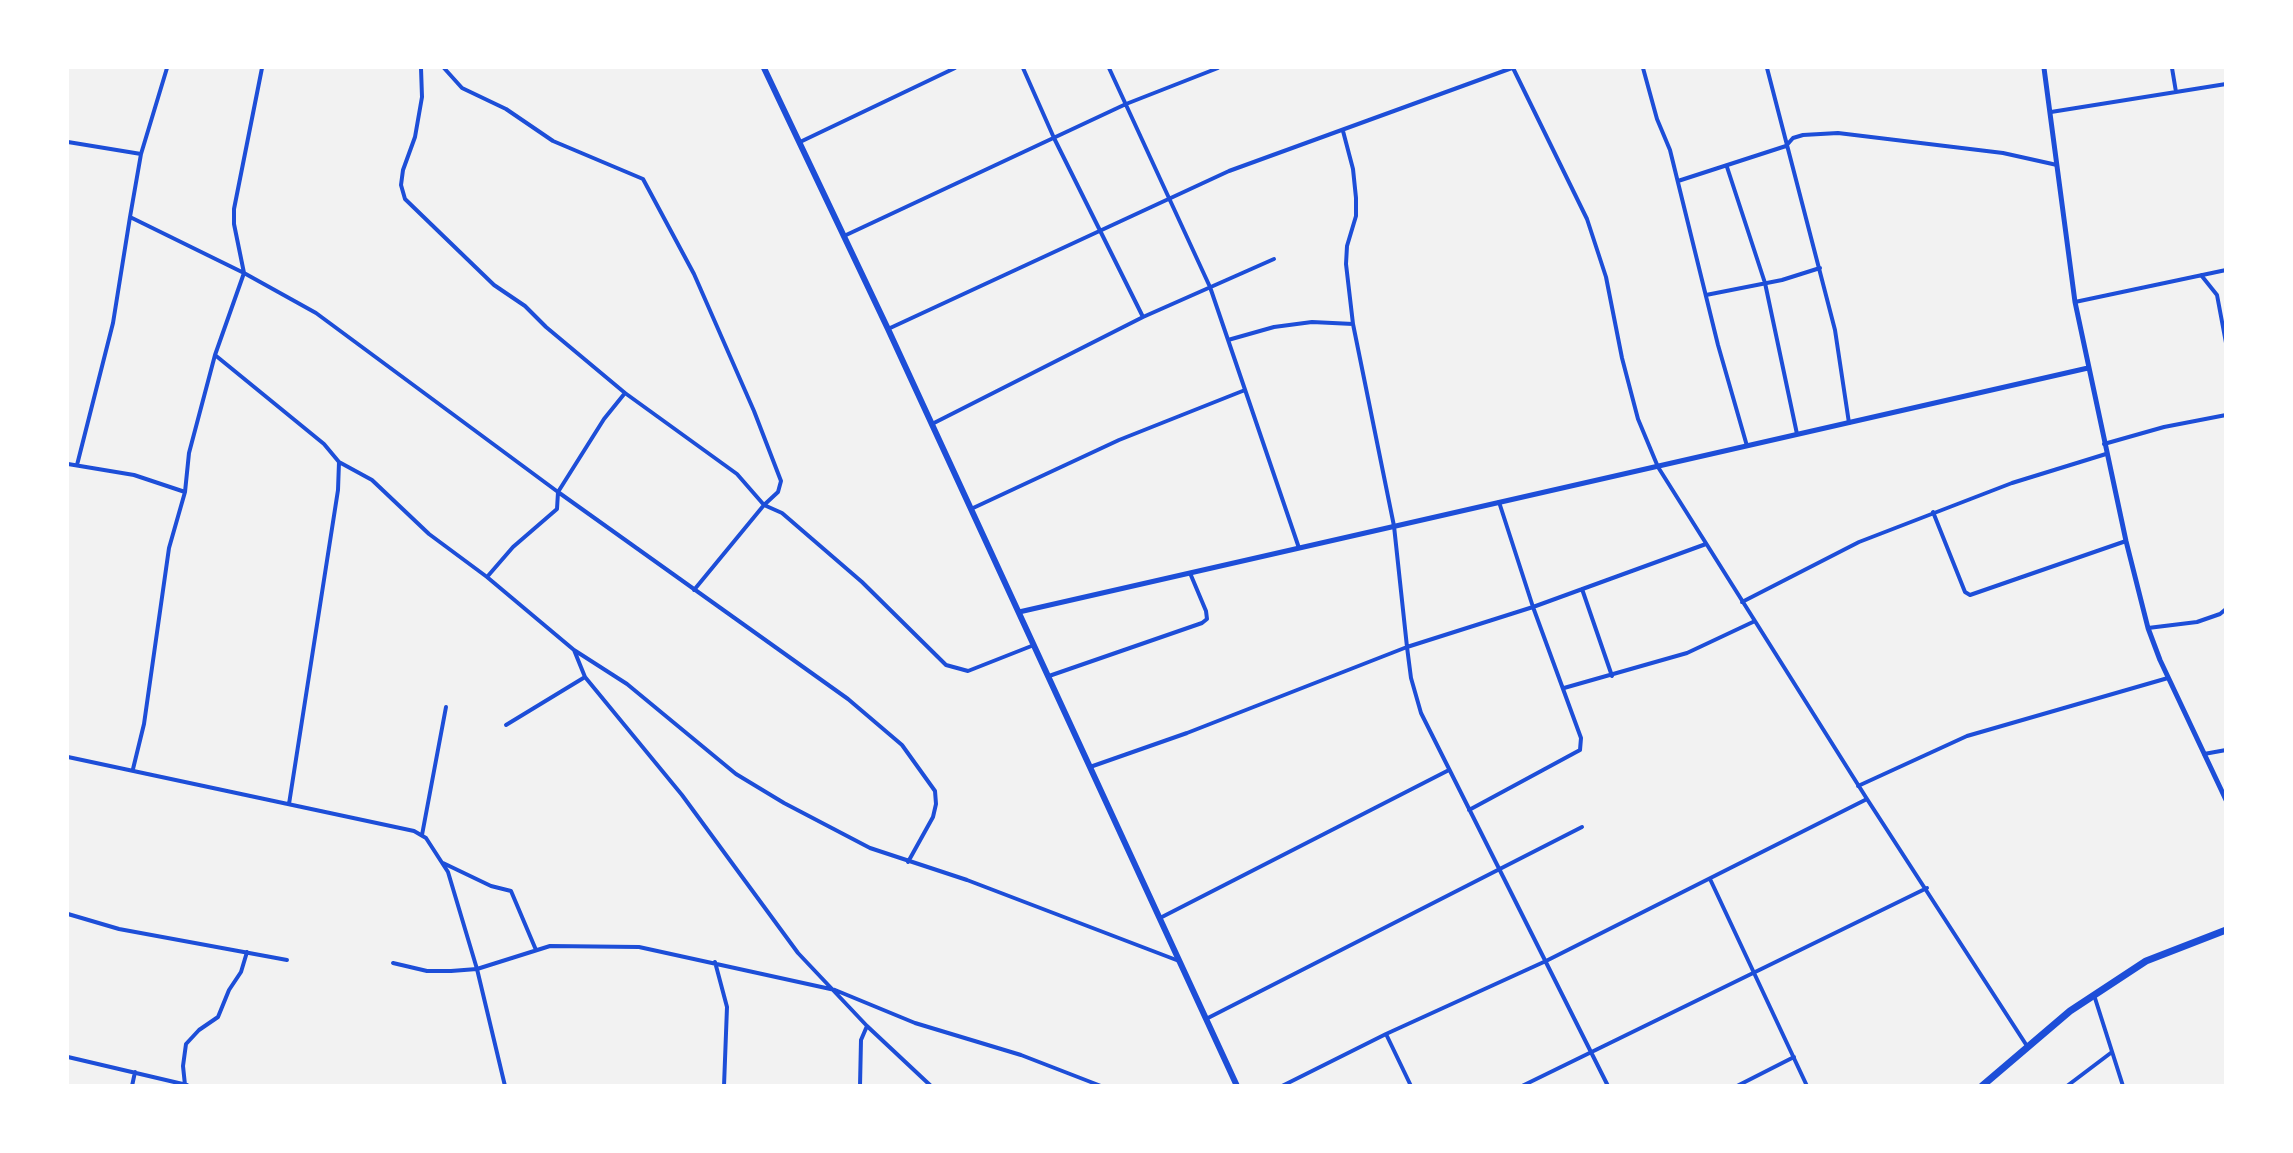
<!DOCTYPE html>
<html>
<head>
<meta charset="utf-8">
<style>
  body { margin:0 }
  #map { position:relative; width:2293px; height:1153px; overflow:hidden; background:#f2f2f2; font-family:"Space Grotesk",sans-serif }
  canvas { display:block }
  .frame { position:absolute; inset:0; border:69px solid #fff; pointer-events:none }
</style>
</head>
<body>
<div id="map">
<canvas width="2293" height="1153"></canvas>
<div class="frame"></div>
</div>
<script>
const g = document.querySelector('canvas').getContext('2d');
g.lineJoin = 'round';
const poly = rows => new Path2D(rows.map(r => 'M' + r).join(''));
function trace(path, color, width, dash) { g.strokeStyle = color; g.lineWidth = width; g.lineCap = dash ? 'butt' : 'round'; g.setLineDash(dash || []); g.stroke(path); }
const minor = poly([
  [421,68,422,97,415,137,403,170,401,185,405,199,494,285,525,306,546,327,625,393],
  [444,68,462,88,506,109,553,141,643,179,694,274,754,411,781,481,778,492,764,505,694,590],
  [1023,68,1054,138,1143,317],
  [1109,68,1210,287,1299,548],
  [1513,68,1587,219,1606,277,1622,358,1638,419,1658,467,1867,799,2027,1046],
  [1643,68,1657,119,1670,150,1718,345,1747,446],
  [1767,68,1835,330,1849,423],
  [2172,68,2176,92],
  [2051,112,2226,84],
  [1343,131,1353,169,1356,198,1356,216,1347,246,1346,264,1353,324],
  [68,142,141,154,130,217,244,273,316,313,558,492,557,509,513,547,487,577,574,650,627,684,736,774,784,803,870,848,967,880,1179,961],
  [800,142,955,68],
  [141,154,167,68],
  [1727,167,1765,283,1797,434],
  [1678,181,1786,146,1793,138,1803,135,1838,133,2003,153,2057,165],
  [844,236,1126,104,1218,68],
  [2201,275,2217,295,2226,343],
  [1706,295,1782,280,1820,268],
  [2075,302,2226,270],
  [888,329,1229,171,1512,68],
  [1228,340,1274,327,1312,322,1353,324,1394,526,1407,647,1411,678,1421,713,1608,1086],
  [215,355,324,444,339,462,372,480,429,534,487,577],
  [932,424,1143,317,1274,259],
  [2104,444,2164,427,2226,415],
  [68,464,134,475,185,492],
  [77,465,113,323,130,217],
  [971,509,1119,440,1245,390],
  [1933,512,1965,592,1970,595,2126,541],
  [1582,589,1612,676],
  [1742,602,1859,542,2012,483,2106,454],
  [2148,628,2197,622,2220,614,2226,609],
  [574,650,585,677,682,795,798,953,867,1026,931,1086],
  [1049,676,1202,623,1207,619,1206,611,1190,573],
  [1564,688,1687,653,1755,621],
  [506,725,585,677],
  [2204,754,2226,750],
  [68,757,414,831,426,838,448,872,477,969,505,1086],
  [1090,767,1187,733,1407,647,1533,607,1706,544],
  [133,769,144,724,169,548,185,492,189,453,215,355,244,273,234,224,234,209,262,68],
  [1858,786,1967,736,2168,678],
  [289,804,338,490,339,462],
  [1469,810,1580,750,1581,738,1533,607,1499,502],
  [422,835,446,707],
  [908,862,933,817,936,804,935,791,902,745,848,699,558,492,604,419,625,393,737,474,764,505,782,513,862,582,946,665,968,671,1034,645],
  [443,863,491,886,511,891,536,950],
  [1710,879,1807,1086],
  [68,914,119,929,287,960],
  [1160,918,1449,770],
  [715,962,727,1007,724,1086],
  [393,963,427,971,451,971,477,969,550,946,639,947,835,990,915,1023,1021,1055,1101,1086],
  [2094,995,2123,1086],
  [1206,1019,1582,827],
  [1386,1034,1411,1086],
  [68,1057,187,1085],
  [185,1085,183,1066,186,1044,199,1030,218,1017,229,990,241,972,247,952],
  [132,1086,135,1072],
  [860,1086,861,1040,867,1026],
  [1282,1086,1386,1034,1546,961,1867,799],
  [1522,1086,1927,888],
  [1737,1086,1794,1057],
  [2067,1086,2112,1052]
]);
const tertiary = poly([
  [2044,68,2075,302,2126,541,2148,628,2160,660,2226,800],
  [1019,612,2088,368]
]);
const secondary = poly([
  [764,68,888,329,1237,1086]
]);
const primary = poly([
  [1982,1086,2070,1011,2146,961,2226,930]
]);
trace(minor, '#1d4ed8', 4);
trace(tertiary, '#1d4ed8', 5);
trace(secondary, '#1d4ed8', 6);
trace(primary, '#1d4ed8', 7);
</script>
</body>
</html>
